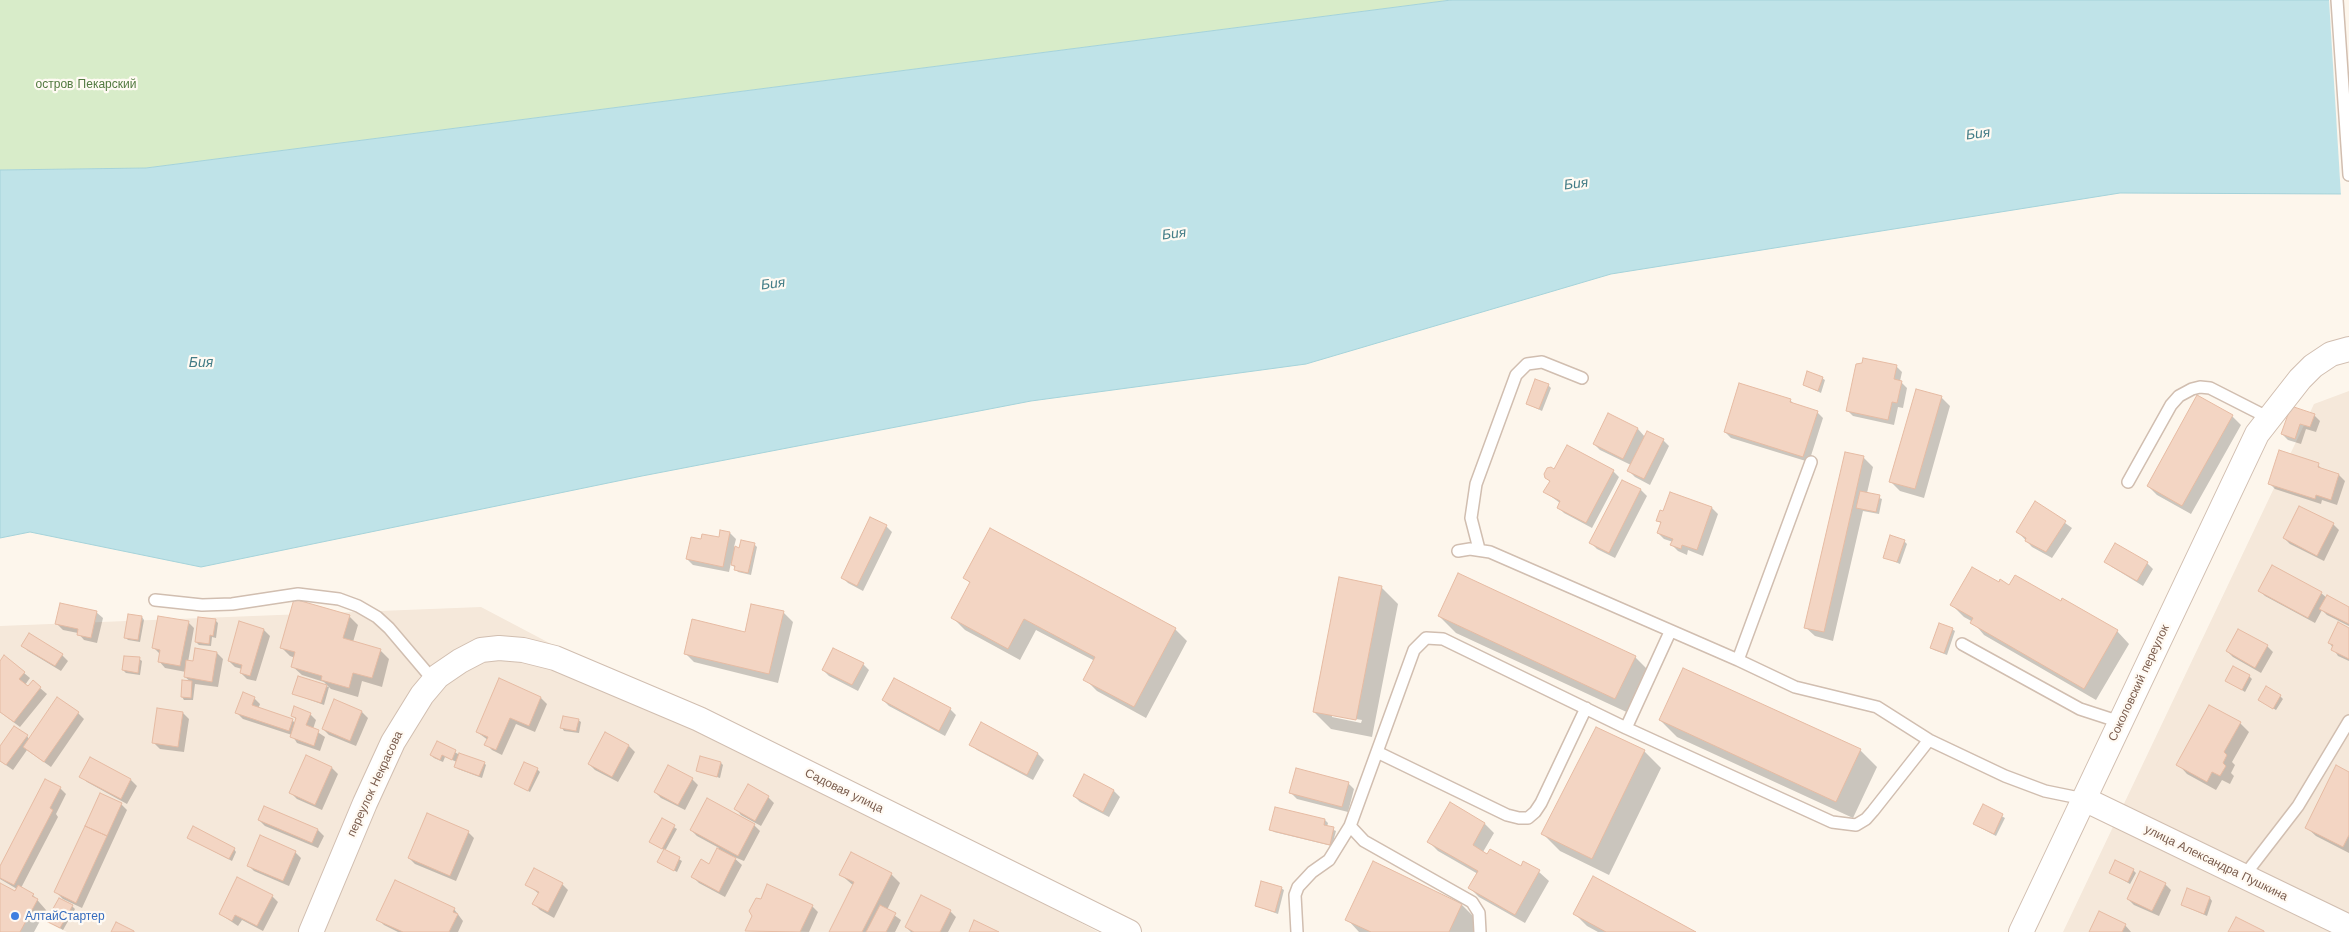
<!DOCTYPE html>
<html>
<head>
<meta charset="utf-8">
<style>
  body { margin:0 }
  canvas { display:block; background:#fdf6ec }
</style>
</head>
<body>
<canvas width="2349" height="932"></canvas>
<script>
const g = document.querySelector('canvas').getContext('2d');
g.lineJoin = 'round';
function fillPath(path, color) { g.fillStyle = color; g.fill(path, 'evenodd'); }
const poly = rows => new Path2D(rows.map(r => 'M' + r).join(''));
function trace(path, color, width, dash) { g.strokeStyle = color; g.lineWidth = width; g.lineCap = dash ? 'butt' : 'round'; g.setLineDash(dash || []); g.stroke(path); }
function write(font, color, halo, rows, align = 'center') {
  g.font = font + ' "Work Sans",sans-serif'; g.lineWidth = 4.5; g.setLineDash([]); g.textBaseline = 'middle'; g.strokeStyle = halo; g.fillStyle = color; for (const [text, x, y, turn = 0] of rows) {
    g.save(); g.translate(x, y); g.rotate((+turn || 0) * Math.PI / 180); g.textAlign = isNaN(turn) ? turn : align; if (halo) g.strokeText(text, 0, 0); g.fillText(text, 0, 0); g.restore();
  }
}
const residential = poly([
  [2349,391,2349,932,2063,932,2314,404],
  [481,607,1098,932,67,932,0,899,0,626]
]);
const green = poly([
  [0,0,1451,0,146,168,0,170]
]);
const water = poly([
  [1451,0,2349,0,2349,194,2120,193,1611,274,1306,364,1031,401,642,476,201,567,30,532,0,538,0,170,146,168,1451,0]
]);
const pier = poly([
  [2329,0,2349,0,2349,196,2341,196]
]);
const shadow = poly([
  [1896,366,1902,372,1900,381,1907,388,1903,408,1898,407,1894,425,1853,416,1847,410],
  [1822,378,1825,380,1821,393,1804,385],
  [1548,385,1551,388,1542,411,1527,404],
  [1941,397,1950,406,1924,498,1900,491,1891,482],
  [1790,400,1795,405,1817,412,1823,418,1809,462,1731,438,1725,432],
  [1608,415,1638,429,1645,437,1663,440,1669,446,1650,485,1635,477,1629,471,1631,465,1600,450,1594,444],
  [2314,415,2320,421,2316,432,2306,429,2301,444,2288,440,2282,434],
  [2232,416,2241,425,2191,514,2157,495,2148,486],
  [1846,453,1864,458,1873,467,1867,493,1882,499,1879,514,1863,511,1833,641,1815,636,1805,627],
  [2318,465,2323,470,2339,475,2345,481,2337,505,2322,500,2321,504,2275,489,2269,483],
  [1555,471,1613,471,1619,477,1592,528,1564,513,1558,507,1560,503,1545,492,1550,482,1546,477],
  [1622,481,1641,490,1647,496,1615,558,1597,549,1591,543],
  [2036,502,2072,528,2052,558,2032,547,2017,531],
  [1712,508,1718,514,1703,556,1688,550,1687,555,1678,551,1672,545,1673,542,1664,539,1658,533,1661,524,1658,520],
  [2333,524,2339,530,2324,561,2290,544,2284,538],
  [886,526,892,532,863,591,848,583,842,577],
  [730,533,736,539,734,547,740,549,754,544,757,547,751,575,738,572,731,563,729,572,693,565,687,559,702,540,720,539],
  [1904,541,1907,544,1900,564,1884,557],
  [2106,561,2147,563,2153,569,2143,586,2112,567],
  [2272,566,2321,593,2327,598,2349,608,2349,626,2327,615,2322,610,2315,623,2265,596,2259,590],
  [965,578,1175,629,1187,641,1146,718,1097,691,1085,679,1095,661,1036,630,1020,660,965,630,953,618,971,584],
  [1999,583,2117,631,2129,644,2096,700,1984,635,1973,622,1964,617,1952,605],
  [1381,587,1398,604,1372,737,1331,729,1314,712],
  [1332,715,1362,720,1361,723,1332,717],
  [96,612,103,618,97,643,84,640,78,633,63,630,57,624],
  [784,613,793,622,778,683,694,662,685,653,746,633],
  [349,616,358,625,353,642,380,650,389,659,382,687,362,681,358,697,331,689,324,682,302,675,292,666,295,658,290,656,281,647],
  [1439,616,1635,657,1652,674,1633,715,1456,633],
  [142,617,144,620,140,642,128,640,125,637],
  [215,620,218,623,216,638,212,637,211,646,199,645,196,642],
  [188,622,194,628,188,662,194,663,217,653,223,659,218,687,195,684,193,700,184,700,182,697,191,682,185,677,186,672,165,668,159,661,160,654,154,648],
  [1952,629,1955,631,1947,655,1934,650,1931,648],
  [2349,629,2349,661,2338,656,2329,642],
  [264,630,270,636,256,681,247,679,241,673,242,669,235,667,229,661],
  [22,645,62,655,68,661,61,671,28,651],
  [2267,646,2273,652,2261,673,2233,657,2227,651],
  [139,659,142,661,140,675,126,673,123,670],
  [0,663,24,673,30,678,25,685,28,687,33,682,47,694,20,727,0,712],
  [863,664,869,670,858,691,829,676,823,670],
  [2249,676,2252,679,2245,692,2226,680],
  [299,678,329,687,324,705,294,694],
  [500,680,541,698,547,704,535,732,516,724,502,755,492,750,486,744,488,740,477,732],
  [2280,696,2283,699,2276,710,2260,700],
  [254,698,260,704,258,709,292,720,296,724,297,720,292,715,310,714,316,720,313,729,325,737,320,751,297,743,292,735,243,719,237,713],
  [883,700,950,709,956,715,945,736,889,706],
  [335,701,362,712,368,718,356,746,329,735,323,729],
  [78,713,84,719,51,767,27,750,13,770,0,761,0,748,27,736,29,739],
  [183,713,189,719,184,752,160,749,154,743],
  [578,720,581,722,579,733,564,731,562,728],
  [1660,720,1860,750,1877,767,1853,818,1677,737],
  [2240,723,2249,732,2232,762,2235,765,2231,773,2234,776,2230,784,2222,780,2216,790,2187,774,2178,764],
  [982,724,1038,754,1044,760,1033,780,977,750,971,744],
  [437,742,458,754,484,763,486,765,482,778,458,769,455,766,457,762,445,757,443,762,434,758,431,755],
  [629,746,635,752,618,782,595,770,589,764],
  [1644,751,1661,768,1609,875,1560,851,1543,834],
  [90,759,131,780,137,786,127,804,87,782,81,776],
  [721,763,723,765,720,778,697,770],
  [332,768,338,774,322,810,297,799,291,793],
  [537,769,540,772,530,792,515,784],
  [2349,773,2349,853,2316,836,2306,827],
  [1085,776,1114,791,1120,797,1109,817,1080,802,1074,796],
  [692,779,698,785,685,810,661,798,655,792],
  [1348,783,1354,789,1348,812,1297,799,1291,793],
  [60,788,66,794,56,814,58,817,21,888,33,895,46,910,34,932,0,932,0,885,15,893,17,889,0,879,0,868],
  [768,797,774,803,761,826,741,815,736,809],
  [121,804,127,810,82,908,63,899,56,892],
  [1450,804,1485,824,1494,833,1483,852,1521,868,1524,863,1539,872,1549,881,1525,923,1479,897,1470,888,1478,874,1438,851,1429,842],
  [1983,806,2005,818,1996,836,1977,826],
  [265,807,318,830,324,836,318,848,265,826,259,820],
  [1276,808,1325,820,1328,823,1327,827,1336,831,1332,846,1274,832,1271,829],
  [662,820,677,829,665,851,682,861,677,872,659,862,664,850,653,844],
  [754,825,760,831,744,861,732,856,742,865,725,897,699,883,693,877,709,865,719,848,697,836,691,830],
  [468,832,474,838,456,881,415,864,409,858],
  [192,840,234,849,236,852,232,861],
  [295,852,301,858,289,886,254,871,248,865],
  [535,870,562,884,568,890,554,918,540,910,534,904,539,894,527,884],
  [2133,870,2136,873,2130,884,2111,873],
  [891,874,900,883,887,910,901,920,895,932,830,932,854,886,841,875],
  [2165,884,2171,890,2159,916,2134,905,2128,899],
  [1281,888,1284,890,1278,914,1256,906],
  [272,896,278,902,263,931,242,920,238,926,220,914],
  [2210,898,2212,901,2207,916,2182,905],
  [1462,905,1479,922,1474,932,1359,932,1347,919],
  [72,906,75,909,63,930,51,923],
  [812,906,818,912,809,932,747,931,753,916],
  [454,909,463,921,458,932,398,932,384,925,378,919],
  [950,911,956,917,948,932,911,932,906,927],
  [1575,914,1693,932,1598,932,1587,926],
  [2125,925,2131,932,2090,932]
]);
const building = poly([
  [1863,358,1897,365,1894,379,1902,381,1897,403,1892,402,1888,420,1846,411,1856,364,1862,363,1863,358],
  [1807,371,1823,377,1818,391,1803,385,1807,371],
  [1535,379,1549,384,1539,409,1526,404,1535,379],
  [1739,383,1791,399,1790,402,1818,411,1803,457,1724,432,1739,383],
  [1916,389,1942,396,1915,489,1889,482,1916,389],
  [2197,395,2233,415,2182,506,2147,486,2197,395],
  [2291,406,2315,414,2310,427,2300,424,2295,439,2281,434,2291,406],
  [1608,413,1638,428,1623,459,1593,444,1608,413],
  [1647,431,1664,439,1644,479,1627,471,1647,431],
  [1567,445,1614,470,1586,523,1557,508,1560,501,1543,492,1550,481,1545,478,1544,474,1547,468,1551,467,1554,469,1567,445],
  [2279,450,2319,463,2318,467,2339,474,2331,500,2316,495,2315,499,2268,484,2279,450],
  [1845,452,1864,456,1824,632,1804,628,1845,452],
  [1622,480,1641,489,1609,553,1589,543,1622,480],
  [1860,491,1880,495,1876,512,1856,508,1860,491],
  [1670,492,1712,507,1697,550,1682,545,1681,549,1670,545,1673,539,1657,533,1661,522,1656,521,1660,510,1663,511,1670,492],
  [2035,501,2066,521,2046,552,2025,541,2026,538,2016,532,2035,501],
  [2299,506,2334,523,2317,556,2283,538,2299,506],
  [870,517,887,525,857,586,841,578,870,517],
  [990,528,1176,628,1134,707,1083,680,1095,657,1024,619,1008,649,951,618,970,582,963,578,990,528],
  [720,530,730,532,723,567,686,559,691,537,701,539,702,534,719,537,720,530],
  [1890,535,1905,540,1897,562,1883,558,1890,535],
  [741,540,755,543,748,573,734,570,735,566,731,565,735,546,739,548,741,540],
  [2115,543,2148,562,2137,581,2104,562,2115,543],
  [2272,565,2322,592,2308,618,2258,591,2272,565],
  [1972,567,1999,582,2000,579,2009,585,2015,575,2061,601,2062,598,2118,630,2084,689,1970,623,1973,618,1950,605,1972,567],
  [1458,573,1636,656,1615,699,1438,616,1458,573],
  [1339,577,1382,586,1356,720,1313,712,1339,577],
  [2327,595,2349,607,2349,624,2319,609,2327,595],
  [294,599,350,615,343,638,381,649,372,678,353,673,349,688,321,680,322,676,291,667,295,652,280,648,294,599],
  [60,603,97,611,91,638,77,635,78,629,55,624,60,603],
  [751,604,784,611,769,674,684,654,692,619,745,632,751,604],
  [128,614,142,616,138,640,124,638,128,614],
  [158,616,189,621,180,666,158,662,160,650,152,648,158,616],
  [198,617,216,619,213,636,210,635,209,644,195,642,198,617],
  [239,621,264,629,250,676,240,673,242,665,228,661,239,621],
  [2338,622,2349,628,2349,659,2331,650,2333,645,2328,643,2338,622],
  [1939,623,1953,628,1944,653,1930,648,1939,623],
  [2238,629,2268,645,2255,668,2226,651,2238,629],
  [29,633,63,654,55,666,21,646,29,633],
  [195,648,217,652,212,682,184,677,186,660,193,661,195,648],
  [833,648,864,663,852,685,822,670,833,648],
  [4,655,25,672,19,679,28,686,33,680,41,687,14,722,0,712,0,661,4,655],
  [124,656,140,657,138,673,122,670,124,656],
  [2233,666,2250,675,2242,690,2225,681,2233,666],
  [1683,668,1861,749,1836,802,1659,720,1683,668],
  [298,676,327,685,321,703,292,694,298,676],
  [499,678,541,697,529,726,510,718,496,750,484,745,488,737,476,732,499,678],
  [894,678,951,708,939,731,882,700,894,678],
  [182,680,192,681,191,698,181,697,182,680],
  [2266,686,2281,695,2273,709,2258,700,2266,686],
  [243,692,255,697,252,705,293,719,289,731,235,713,243,692],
  [57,697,79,712,44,762,23,747,57,697],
  [334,699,362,711,350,741,322,729,334,699],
  [2209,705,2241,722,2224,752,2227,755,2223,763,2226,766,2220,776,2212,772,2207,782,2176,765,2209,705],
  [294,706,311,713,306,725,319,730,314,746,290,737,296,718,291,716,294,706],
  [157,708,183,712,178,747,152,743,157,708],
  [563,716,579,719,576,731,560,728,563,716],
  [981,722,1038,753,1027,775,969,745,981,722],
  [14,726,28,735,6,765,0,761,0,746,14,726],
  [1596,727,1645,750,1592,859,1541,834,1596,727],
  [605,732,629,745,612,777,588,764,605,732],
  [437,741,456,750,452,760,442,755,440,760,430,755,437,741],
  [459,753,485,762,479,776,454,767,459,753],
  [306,755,332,767,315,805,289,793,306,755],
  [700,756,721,762,717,777,696,771,700,756],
  [90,757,131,779,121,799,79,777,90,757],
  [524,762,538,768,528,791,514,784,524,762],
  [668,765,693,778,678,805,654,792,668,765],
  [2336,765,2349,772,2349,835,2343,847,2305,828,2336,765],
  [1296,768,1349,782,1342,807,1289,793,1296,768],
  [1084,774,1114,790,1103,812,1073,796,1084,774],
  [45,779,61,787,50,808,53,810,14,885,0,878,0,866,45,779],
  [748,784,769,796,755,821,734,809,748,784],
  [100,793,122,803,107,836,85,826,100,793],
  [707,798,755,824,738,856,690,830,707,798],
  [1450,802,1485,823,1473,845,1487,854,1490,849,1521,866,1523,861,1540,870,1515,915,1468,888,1478,871,1427,842,1450,802],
  [1983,804,2003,814,1994,834,1973,824,1983,804],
  [264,806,318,829,312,843,258,820,264,806],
  [1275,807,1325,819,1324,825,1334,827,1330,845,1269,830,1275,807],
  [427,813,469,831,450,876,408,858,427,813],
  [662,818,675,825,662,849,649,842,662,818],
  [85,826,107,836,76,903,54,892,85,826],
  [193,826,235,848,229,859,187,838,193,826],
  [260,835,296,851,283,881,247,866,260,835],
  [717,848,736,858,719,892,691,877,701,859,709,864,717,848],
  [664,849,680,857,674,871,657,862,664,849],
  [851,852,892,873,862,932,829,932,854,882,839,875,851,852],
  [2115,860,2134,869,2128,882,2109,873,2115,860],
  [1373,861,1462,904,1449,932,1371,932,1345,920,1373,861],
  [534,868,563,883,548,912,532,904,539,892,525,885,534,868],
  [2140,871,2166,883,2152,911,2127,899,2140,871],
  [1593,876,1696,932,1606,932,1573,914,1593,876],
  [237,877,273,895,257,926,235,915,232,921,219,914,237,877],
  [395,880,455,908,453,912,458,914,449,932,403,932,376,920,395,880],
  [1261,881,1282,887,1275,912,1255,906,1261,881],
  [0,883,15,891,18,885,34,894,32,896,38,899,20,932,0,932,0,883],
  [767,884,813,905,800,932,745,931,752,916,749,911,756,898,761,899,767,884],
  [2187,888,2210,897,2204,914,2181,905,2187,888],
  [921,895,951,910,940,932,914,932,905,927,921,895],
  [59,898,73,905,60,928,46,921,59,898],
  [880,905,896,913,886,932,866,932,880,905],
  [2099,911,2126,924,2122,932,2089,932,2099,911],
  [2236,917,2264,931,2264,932,2228,932,2236,917],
  [974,920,999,932,969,932,974,920],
  [116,922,134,931,134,932,111,932,116,922]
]);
const lane = poly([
  [2337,0,2349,175],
  [2128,482,2171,405,2179,396,2192,389,2200,387,2210,388,2269,418],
  [1479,549,1471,518,1476,484,1516,375,1527,364,1542,362,1582,378],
  [1458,551,1470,549,1490,552,1738,660,1795,687,1877,707,1929,740,2005,776,2045,791,2084,799],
  [155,600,202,605,232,604,298,594,339,599,358,606,377,617,389,628,434,681],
  [1962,644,2080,709,2120,722],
  [1738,660,1811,462],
  [1626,728,1832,822,1856,825,1866,819,1873,811,1929,740],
  [1377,752,1507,815,1519,818,1528,818,1535,812,1541,803,1586,708],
  [2244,876,2298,806,2349,721],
  [1297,932,1295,895,1298,887,1312,872,1329,860,1350,826],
  [1480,932,1479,913,1472,902,1364,841,1350,826,1414,650,1426,638,1443,639,1626,728,1670,632]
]);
const street = poly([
  [2084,799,2349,927],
  [311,932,365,803,393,742,422,695,438,676,460,661,481,650,499,648,523,650,555,658,699,719,1129,932],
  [2021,932,2257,434,2300,379,2313,366,2331,354,2349,349]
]);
const markers = [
  [15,916,5,"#3f7fe0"]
];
const parkNames = [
  ["остров Пекарский",86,84]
];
const streetNames = [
  ["Соколовский переулок",2139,683,-65],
  ["переулок Некрасова",375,784,-65],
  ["Садовая улица",844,791,26],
  ["улица Александра Пушкина",2216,863,26]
];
const shopNames = [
  ["АлтайСтартер",25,916]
];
const waterNames = [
  ["Бия",1978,134,-7],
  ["Бия",1576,184,-7],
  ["Бия",1174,234,-7],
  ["Бия",773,284,-7],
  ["Бия",201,363]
];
fillPath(residential, '#f5e8da');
fillPath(green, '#d8ecc9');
fillPath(water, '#bfe3e8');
trace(water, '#a5d3da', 1);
fillPath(pier, '#fdf6ec');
fillPath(shadow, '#0003');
fillPath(building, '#f3d5c3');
trace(building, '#e6bba3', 1);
trace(lane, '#d1beb0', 14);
trace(street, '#d1beb0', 26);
trace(lane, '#fff', 11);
trace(street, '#fff', 24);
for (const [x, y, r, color] of markers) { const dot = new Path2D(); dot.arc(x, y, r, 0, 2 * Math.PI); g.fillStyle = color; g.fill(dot); trace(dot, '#fffaf3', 2); }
write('12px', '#537a41', '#fffaf3', parkNames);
write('12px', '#7a5c4d', '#fffaf3', streetNames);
write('12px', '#366cbe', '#fffaf3', shopNames, 'left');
write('italic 14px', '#437c86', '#fffaf3', waterNames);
</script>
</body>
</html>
